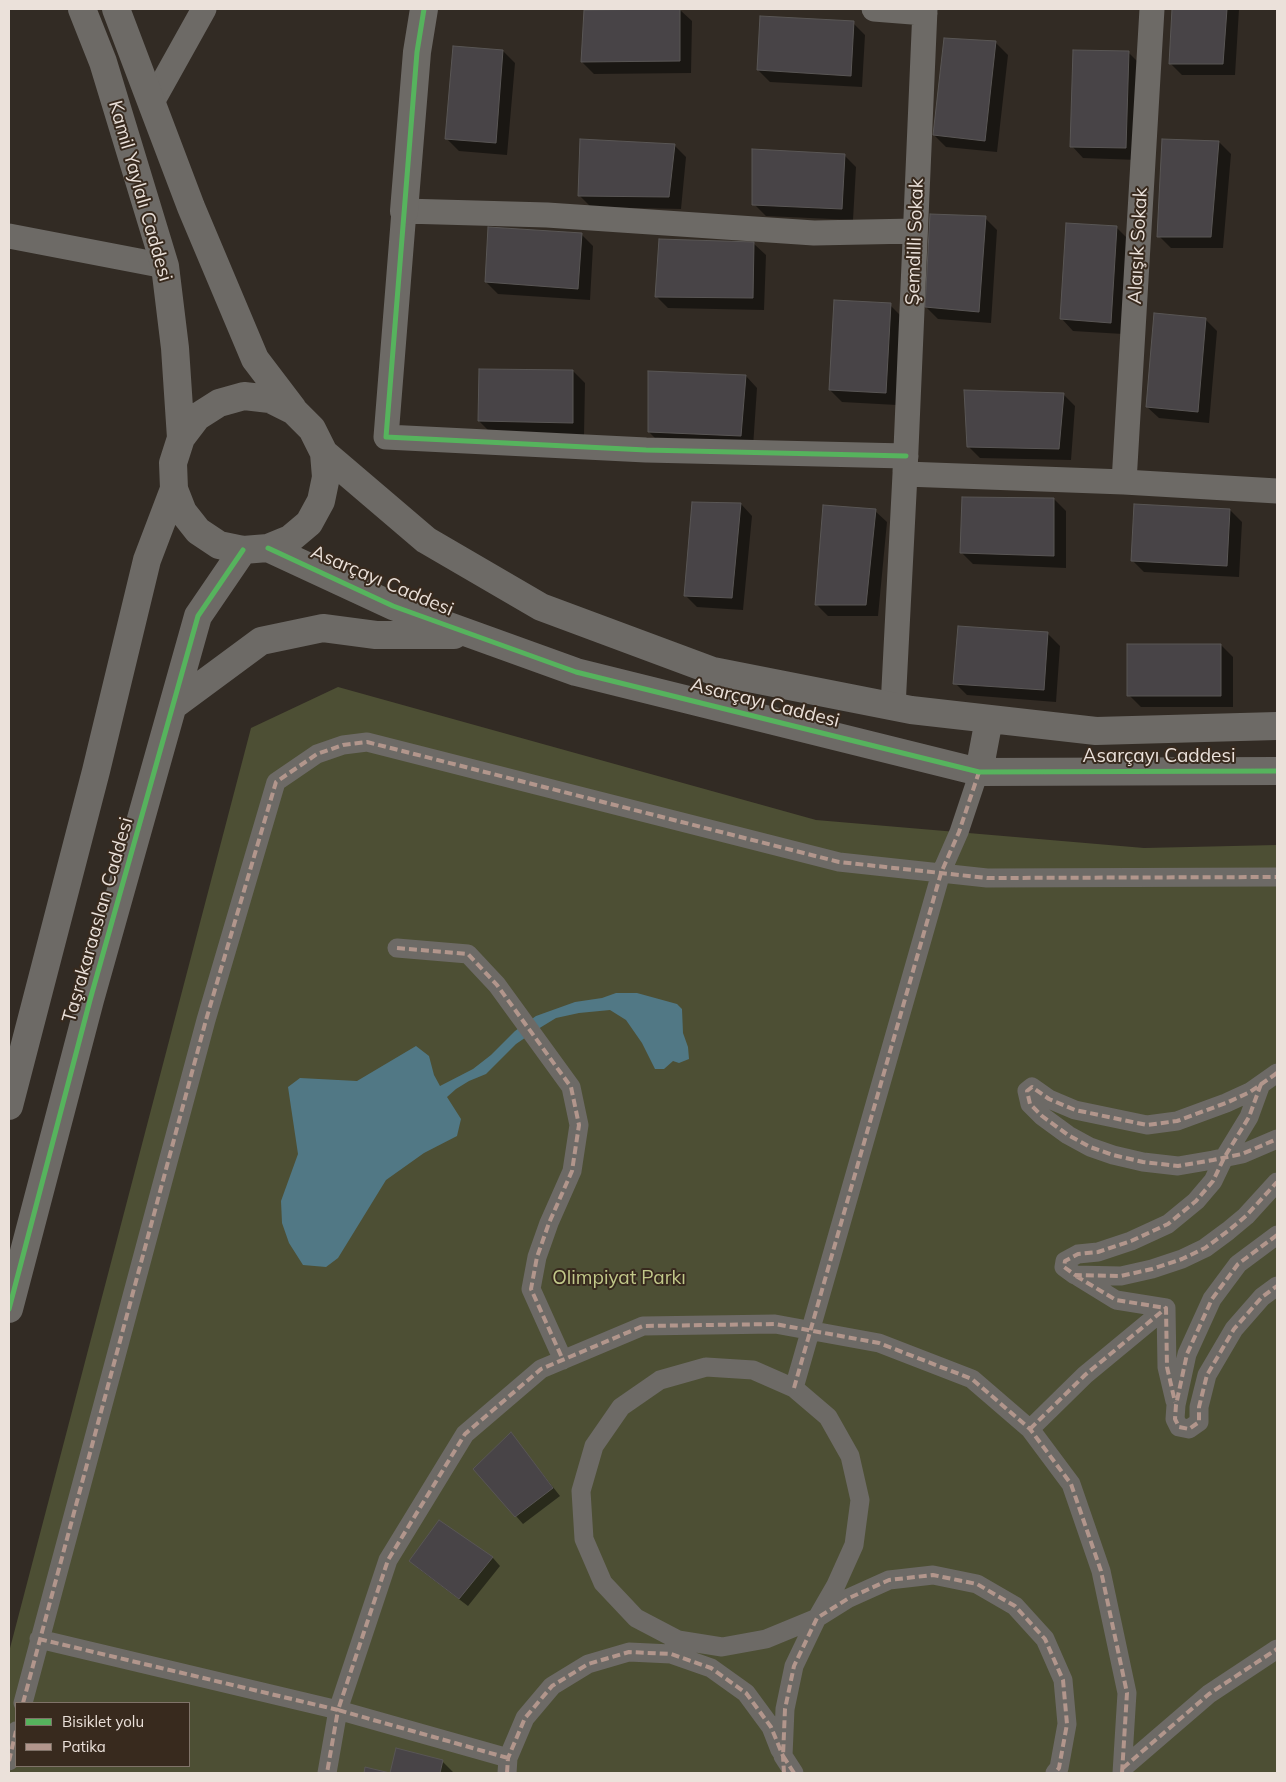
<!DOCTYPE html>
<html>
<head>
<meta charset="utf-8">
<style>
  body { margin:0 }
  #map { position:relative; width:1286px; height:1782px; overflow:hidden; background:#322b24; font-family:Mulish,sans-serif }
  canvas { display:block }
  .frame { position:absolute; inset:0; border:10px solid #ebe1da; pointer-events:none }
  .legend { position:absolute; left:15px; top:1702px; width:175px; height:65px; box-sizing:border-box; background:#382a1e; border:1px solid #807369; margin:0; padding:6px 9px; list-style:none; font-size:15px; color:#ebe1da }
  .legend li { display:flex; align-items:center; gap:10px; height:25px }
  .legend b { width:25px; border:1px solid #807369 }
</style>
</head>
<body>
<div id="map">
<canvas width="1286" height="1782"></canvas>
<div class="frame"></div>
<ul class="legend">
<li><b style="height:6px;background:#56b35d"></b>Bisiklet yolu</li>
<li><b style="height:6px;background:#b2968c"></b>Patika</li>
</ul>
</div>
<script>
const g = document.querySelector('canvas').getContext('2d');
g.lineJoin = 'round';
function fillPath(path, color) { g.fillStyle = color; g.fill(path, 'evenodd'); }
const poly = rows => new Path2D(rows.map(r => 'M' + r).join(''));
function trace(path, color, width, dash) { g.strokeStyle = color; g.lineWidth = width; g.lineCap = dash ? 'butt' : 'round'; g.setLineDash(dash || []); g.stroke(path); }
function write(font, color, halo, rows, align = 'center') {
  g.font = font + ' Mulish,sans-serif'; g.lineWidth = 4; g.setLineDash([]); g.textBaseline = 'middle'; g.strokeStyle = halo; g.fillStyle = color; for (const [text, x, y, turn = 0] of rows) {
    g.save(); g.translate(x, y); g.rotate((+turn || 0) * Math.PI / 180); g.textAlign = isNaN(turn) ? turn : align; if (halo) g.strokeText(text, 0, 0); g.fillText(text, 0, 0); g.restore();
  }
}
const green = poly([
  [338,687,816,820,1144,848,1277,845,1277,1773,9,1773,9,1652,251,728],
  [16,1703,189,1703,189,1766,16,1766]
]);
const water = poly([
  [616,993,637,993,677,1004,682,1009,683,1033,688,1047,689,1059,679,1063,673,1061,664,1069,655,1069,642,1043,626,1020,610,1010,579,1013,556,1018,538,1029,516,1044,486,1074,469,1081,456,1089,447,1097,461,1119,457,1136,424,1153,386,1180,338,1258,326,1267,303,1265,289,1243,282,1223,281,1201,298,1154,288,1087,300,1078,357,1081,416,1046,429,1056,434,1075,440,1086,473,1069,491,1055,515,1031,536,1016,575,1002,602,998]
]);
const shadow = poly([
  [1173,9,1239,9,1235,75,1182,75,1170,63],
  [680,10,692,21,691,73,594,74,582,62],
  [853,23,865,35,862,87,770,82,758,70],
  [996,43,1008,55,997,152,946,147,934,135],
  [503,51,515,63,507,155,459,151,447,139],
  [1128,52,1140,64,1138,160,1083,158,1072,146],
  [1219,142,1231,154,1223,248,1171,248,1159,236],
  [674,145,686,157,681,209,591,207,579,195],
  [844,155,856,167,853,220,766,216,754,204],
  [985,218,997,230,991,323,938,319,926,307],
  [1116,227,1128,239,1123,334,1073,331,1062,319],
  [581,234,593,246,590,300,498,294,486,282],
  [754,244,766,255,764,310,668,308,656,296],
  [890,305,902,317,897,405,842,402,830,390],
  [1205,319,1217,331,1209,423,1159,418,1147,407],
  [573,371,585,383,584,435,491,433,479,421],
  [746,376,757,388,753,447,661,444,649,432],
  [1063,394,1075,406,1071,460,980,458,968,446],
  [1054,499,1066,511,1066,568,973,564,961,552],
  [741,504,752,516,743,610,697,607,685,595],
  [1230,510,1242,522,1239,577,1144,572,1132,560],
  [875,511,887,522,878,616,828,616,816,604],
  [1048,634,1060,646,1056,702,967,695,955,683],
  [1221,645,1233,657,1233,707,1141,707,1129,695],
  [511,1434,560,1496,523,1524,516,1516],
  [440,1522,493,1558,500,1566,468,1606,419,1569,411,1561],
  [397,1750,442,1761,454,1773,391,1773]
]);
const building = poly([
  [680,9,680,61,581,62,584,10,680,9],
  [1172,9,1227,9,1223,64,1169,64,1172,9],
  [760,16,854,21,851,76,757,70,760,16],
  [944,38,996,41,985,141,933,135,944,38],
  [453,46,503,50,496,143,445,139,453,46],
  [1073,50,1129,51,1126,148,1070,147,1073,50],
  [580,139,675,144,669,197,578,196,580,139],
  [1162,139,1219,141,1211,237,1157,237,1162,139],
  [752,149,845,154,842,209,752,205,752,149],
  [930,214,986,216,979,312,925,307,930,214],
  [1066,223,1117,226,1111,323,1060,319,1066,223],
  [488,227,582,233,578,289,485,282,488,227],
  [659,239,754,242,753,298,655,297,659,239],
  [834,300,891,303,886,393,829,390,834,300],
  [1154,313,1206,318,1198,412,1146,407,1154,313],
  [479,369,573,370,573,423,478,421,479,369],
  [648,371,746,375,741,436,648,432,648,371],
  [964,390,1064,393,1059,449,967,447,964,390],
  [962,497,1054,498,1054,556,960,553,962,497],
  [692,502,741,503,732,598,684,596,692,502],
  [1134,504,1230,509,1227,566,1131,561,1134,504],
  [823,505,876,509,866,605,815,605,823,505],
  [958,626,1048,632,1044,690,953,684,958,626],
  [1127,644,1221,644,1221,696,1127,696,1127,644],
  [511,1432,553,1488,515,1517,473,1469,511,1432],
  [439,1520,493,1557,459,1599,409,1561,439,1520],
  [396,1748,443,1760,440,1773,364,1773,365,1767,390,1773,396,1748]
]);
const pedestrian = poly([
  [397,948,468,954,497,985,571,1087,579,1125,572,1171,549,1223,537,1257,531,1289,563,1360],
  [1277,1073,1250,1092,1226,1103,1177,1121,1147,1125,1075,1110,1049,1099,1032,1087,1027,1091,1030,1104,1042,1116,1068,1135,1090,1147,1113,1155,1143,1162,1178,1166,1213,1160,1242,1154,1277,1139],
  [1261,1084,1249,1117,1224,1158,1213,1181,1196,1201,1168,1224,1131,1241,1098,1252,1078,1254,1065,1261,1064,1267,1075,1275,1121,1276,1152,1269,1182,1259,1205,1248,1228,1231,1246,1216,1277,1182],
  [1277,1235,1238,1264,1212,1299,1187,1354,1176,1405,1175,1419,1179,1427,1189,1429,1199,1422,1199,1407,1207,1375,1234,1329,1262,1297,1277,1286],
  [1077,1276,1116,1300,1166,1308,1167,1367,1175,1401],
  [706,1367,753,1370,794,1388,828,1417,850,1456,860,1500,854,1545,836,1585,817,1618,766,1639,722,1647,678,1640,636,1618,603,1583,584,1539,581,1491,594,1446,621,1407,660,1380,706,1367],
  [794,1388,941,873,959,832,979,772],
  [1030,1429,1085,1375,1166,1308],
  [39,1639,338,1710,327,1773],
  [23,1703,206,1020,276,782,317,754,343,745,367,742,839,862,987,878,1277,877],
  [508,1758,338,1710,388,1560,465,1434,541,1369,643,1326,775,1324,879,1343,972,1379,1030,1429,1071,1484,1101,1571,1127,1693,1122,1773],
  [9,1761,16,1731],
  [1123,1768,1209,1694,1277,1649],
  [507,1773,508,1758,525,1718,552,1686,588,1664,629,1652,671,1654,711,1668,746,1693,771,1727,780,1750],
  [794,1773,783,1756,785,1709,794,1666,817,1618,849,1598,889,1580,933,1575,977,1584,1015,1606,1045,1639,1063,1680,1067,1724,1059,1768,1055,1773]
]);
const minor = poly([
  [874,9,925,13],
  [151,104,204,9],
  [9,236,165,266],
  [906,456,646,450,386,437,404,211,547,215,814,233,915,231],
  [905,472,925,9],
  [1124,482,1152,9],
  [893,707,905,474,1124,482,1277,491]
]);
const tertiary = poly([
  [82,9,103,62,165,266,175,348,181,438,173,463,174,489,183,512,198,531,219,545,243,550,268,548,290,539,309,523,321,501,326,477,324,453,312,429,294,411,270,399,244,396,219,403,197,417,181,438],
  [116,9,191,207,255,359,293,409],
  [404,211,417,52,424,9],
  [324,453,426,540,541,607,713,671,911,710,1096,731,1277,726],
  [268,548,393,606,576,672,979,772,1277,771],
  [173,706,261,641,323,628,376,635,454,635],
  [979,772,989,719],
  [9,1106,96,771,147,560,174,489],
  [9,1309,90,1000,198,616,243,550]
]);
const quiet = poly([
  [397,948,468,954,497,985,571,1087,579,1125,572,1171,549,1223,537,1257,531,1289,563,1360],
  [1277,1073,1250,1092,1226,1103,1177,1121,1147,1125,1075,1110,1049,1099,1032,1087,1027,1091,1030,1104,1042,1116,1068,1135,1090,1147,1113,1155,1143,1162,1178,1166,1213,1160,1242,1154,1277,1139],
  [1261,1084,1249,1117,1224,1158,1213,1181,1196,1201,1168,1224,1131,1241,1098,1252,1078,1254,1065,1261,1064,1267,1075,1275,1121,1276,1152,1269,1182,1259,1205,1248,1228,1231,1246,1216,1277,1182],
  [1277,1235,1238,1264,1212,1299,1187,1354,1176,1405,1175,1419,1179,1427,1189,1429,1199,1422,1199,1407,1207,1375,1234,1329,1262,1297,1277,1286],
  [1076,1276,1116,1300,1166,1308,1167,1367,1175,1402],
  [794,1388,941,873,959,832,979,772],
  [1030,1429,1085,1375,1166,1308],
  [39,1639,338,1710,327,1773],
  [23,1703,206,1020,276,782,317,754,343,745,367,742,839,862,987,878,1277,877],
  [508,1758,338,1710,388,1560,465,1434,541,1369,643,1326,775,1324,879,1343,972,1379,1030,1429,1071,1484,1101,1571,1127,1693,1122,1773],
  [9,1761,16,1731],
  [1123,1768,1209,1694,1277,1649],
  [507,1773,508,1758,525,1718,552,1686,588,1664,629,1652,671,1654,711,1668,746,1693,771,1727,783,1756,784,1773],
  [794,1773,783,1756,785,1709,794,1666,817,1618,849,1598,889,1580,933,1575,977,1584,1015,1606,1045,1639,1063,1680,1067,1724,1059,1768,1055,1773]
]);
const cycleway = poly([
  [424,9,417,52,386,437,646,450,906,456],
  [268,548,393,606,576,672,979,772,1277,771],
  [9,1309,90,1000,198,616,243,550]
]);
const streetNames = [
  ["Kamil Yaylalı Caddesi",140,191,74],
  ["Şemdilli Sokak",915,242,-88],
  ["Alaışık Sokak",1138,246,-87],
  ["Asarçayı Caddesi",382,581,23],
  ["Asarçayı Caddesi",765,703,14],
  ["Asarçayı Caddesi",1159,756],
  ["Taşrakaraaslan Caddesi",98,920,-74]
];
const parkNames = [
  ["Olimpiyat Parkı",619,1278]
];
fillPath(green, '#4d4f34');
fillPath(water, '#517885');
fillPath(shadow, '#0007');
fillPath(building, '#484447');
trace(building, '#595655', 1);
trace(pedestrian, '#6d6a66', 19);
trace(minor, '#6d6a66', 25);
trace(tertiary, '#6d6a66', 28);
trace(quiet, '#b2968c', 4, [8, 4]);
trace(cycleway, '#56b35d', 5);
write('19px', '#ebe1da', '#382a1e', streetNames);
write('19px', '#c1c889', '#382a1e', parkNames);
</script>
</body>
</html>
